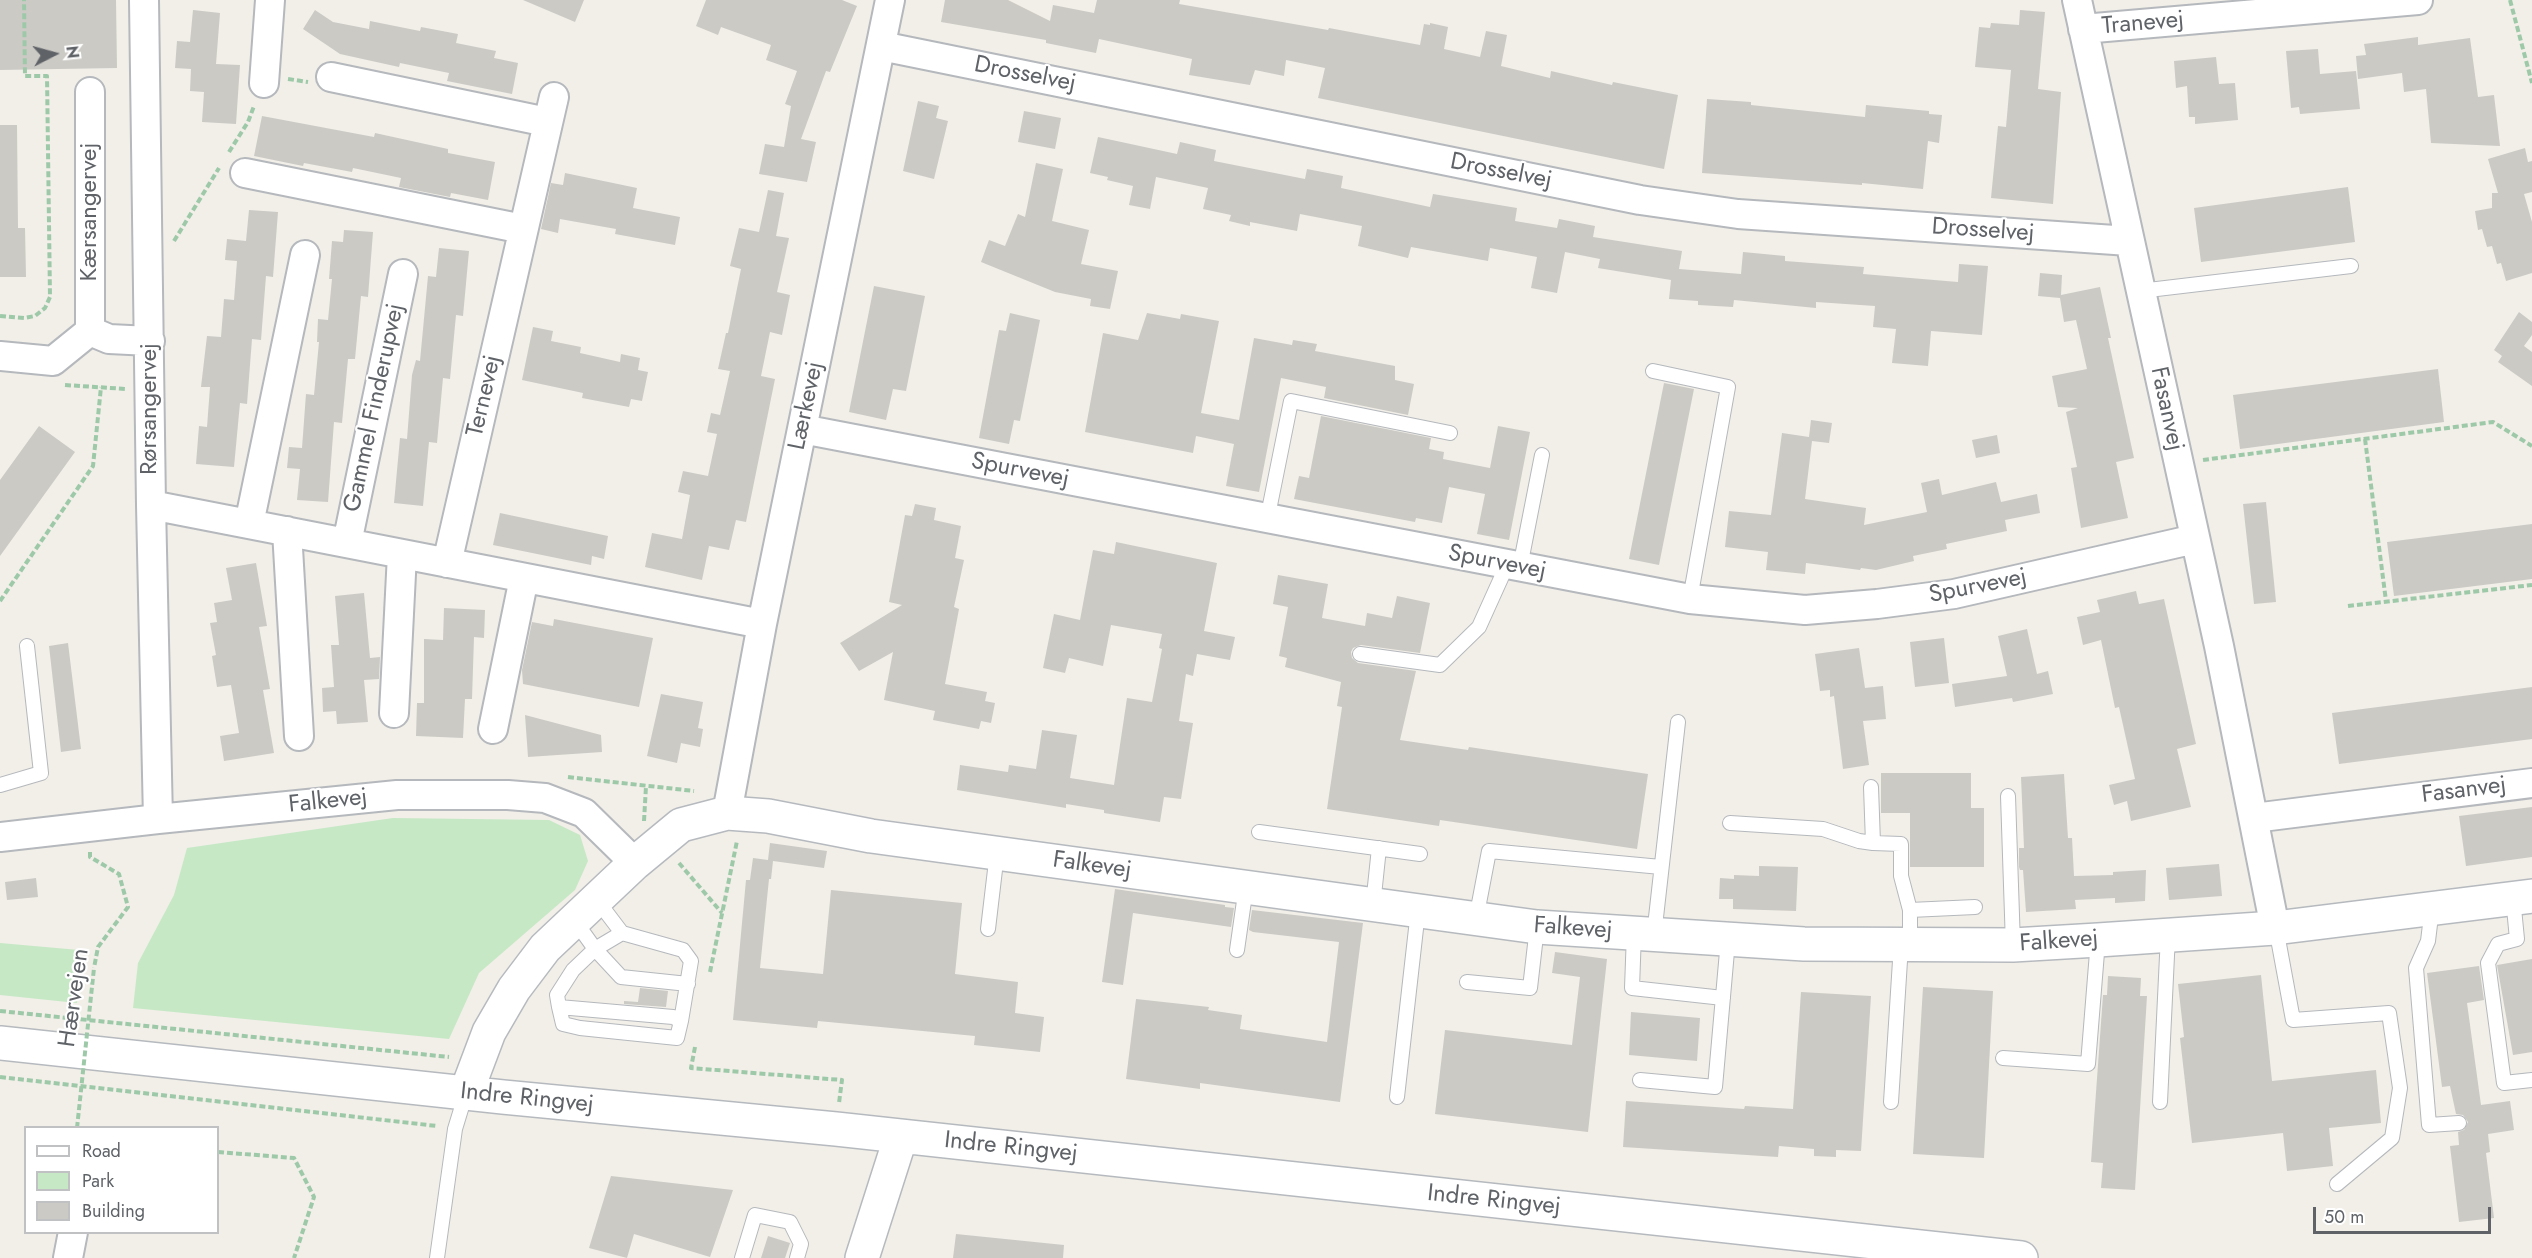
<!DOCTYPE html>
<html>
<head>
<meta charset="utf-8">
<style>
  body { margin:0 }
  #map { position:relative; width:2532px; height:1258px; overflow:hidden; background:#f1efe8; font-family:Jost,sans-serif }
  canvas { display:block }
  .legend { position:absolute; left:24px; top:1126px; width:195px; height:108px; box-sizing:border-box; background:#fff; border:2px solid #bfc1c3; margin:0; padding:8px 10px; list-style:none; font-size:18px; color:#5f6368 }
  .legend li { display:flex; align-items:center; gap:12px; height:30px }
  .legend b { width:30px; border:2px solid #bfc1c3 }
  .north { position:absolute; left:24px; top:24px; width:60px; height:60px; -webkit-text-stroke:4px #fff; paint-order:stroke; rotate:84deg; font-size:16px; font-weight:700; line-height:24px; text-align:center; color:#5f6368 }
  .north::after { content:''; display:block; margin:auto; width:21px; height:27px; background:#5f6368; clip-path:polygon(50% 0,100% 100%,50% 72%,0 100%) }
  .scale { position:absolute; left:2313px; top:1207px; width:178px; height:27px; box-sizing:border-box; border:3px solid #5f6368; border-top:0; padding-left:8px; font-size:18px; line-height:21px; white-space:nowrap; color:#5f6368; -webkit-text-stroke:4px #fff; paint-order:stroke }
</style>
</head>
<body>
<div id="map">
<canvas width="2532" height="1258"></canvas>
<ul class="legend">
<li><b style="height:8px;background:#fff"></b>Road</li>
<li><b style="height:16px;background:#c6e8c5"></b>Park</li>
<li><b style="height:16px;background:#cccac5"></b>Building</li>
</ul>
<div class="north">N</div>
<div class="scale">50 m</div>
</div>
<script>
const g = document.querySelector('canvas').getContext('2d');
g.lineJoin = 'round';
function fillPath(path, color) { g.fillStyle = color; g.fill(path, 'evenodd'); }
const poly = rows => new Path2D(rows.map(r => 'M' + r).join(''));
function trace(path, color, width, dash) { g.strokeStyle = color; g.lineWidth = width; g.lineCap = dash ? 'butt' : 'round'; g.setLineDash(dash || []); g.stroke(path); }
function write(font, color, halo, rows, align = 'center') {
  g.font = font + ' Jost,sans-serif'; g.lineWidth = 4.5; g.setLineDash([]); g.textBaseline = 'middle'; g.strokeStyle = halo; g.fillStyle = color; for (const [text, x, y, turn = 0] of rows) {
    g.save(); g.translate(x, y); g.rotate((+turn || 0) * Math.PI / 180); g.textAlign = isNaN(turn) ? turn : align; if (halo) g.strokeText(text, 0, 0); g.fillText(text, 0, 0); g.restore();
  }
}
const green = poly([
  [393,818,549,820,580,835,588,861,575,890,479,973,449,1039,133,1008,138,963,174,895,187,848],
  [0,943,79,950,77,1003,0,995]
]);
const building = poly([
  [0,0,116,0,117,68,0,70],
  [523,0,584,0,575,22],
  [706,0,842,0,857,6,830,72,826,71,801,139,816,142,807,182,759,174,765,144,784,147,791,106,785,104,797,71,766,60,771,45,721,27,718,35,696,26],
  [945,0,1008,0,1050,21,1053,5,1094,13,1097,0,1180,0,1179,4,1328,30,1329,28,1420,45,1424,24,1430,25,1430,23,1448,27,1444,49,1480,57,1486,31,1507,35,1501,66,1550,78,1551,71,1612,85,1613,82,1678,95,1664,169,1318,98,1325,68,1286,60,1284,76,1255,70,1250,85,1189,75,1192,59,1099,39,1096,53,1046,43,1046,40,941,22],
  [193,10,220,13,216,64,240,65,236,124,202,122,204,92,190,91,191,69,175,68,177,41,190,42],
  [315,10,333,22,369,29,370,21,420,31,421,27,458,34,456,43,496,51,494,58,518,63,512,94,447,81,449,73,400,63,399,67,340,54,303,29],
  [2020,10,2045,12,2038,89,2061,92,2053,204,1991,198,1998,126,2006,127,2011,70,1975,67,1979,27,1990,28,1991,23,2019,25],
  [2418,37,2418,45,2470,38,2478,97,2494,95,2500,146,2431,143,2426,89,2404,92,2402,73,2358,79,2356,56,2366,55,2364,44],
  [2318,49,2320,74,2356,71,2360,109,2300,114,2299,107,2291,108,2286,51],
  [2216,57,2219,84,2235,83,2238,120,2195,124,2195,117,2189,117,2187,86,2176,88,2174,61],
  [1707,99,1751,102,1751,105,1865,117,1866,105,1929,111,1929,114,1942,115,1939,143,1928,141,1923,189,1862,183,1862,185,1702,173],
  [918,101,939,106,936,118,948,121,934,179,903,171],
  [1024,111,1061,118,1055,149,1018,142],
  [262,116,374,137,375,133,448,149,448,153,495,162,488,200,451,193,450,197,399,187,401,178,353,168,352,172,304,163,303,166,254,156],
  [0,125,17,125,18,228,25,228,26,277,0,277],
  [1098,137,1177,154,1180,142,1216,150,1214,161,1305,179,1307,169,1343,176,1341,188,1430,207,1433,194,1517,208,1515,221,1557,228,1559,219,1595,226,1593,237,1682,251,1679,269,1741,274,1743,252,1785,256,1785,261,1864,267,1863,274,1958,282,1959,264,1988,266,1982,335,1931,331,1928,366,1892,363,1896,329,1873,327,1875,306,1816,302,1816,308,1734,300,1733,307,1698,305,1698,301,1669,299,1671,280,1598,268,1600,259,1565,252,1557,293,1531,288,1537,257,1490,248,1488,261,1411,247,1408,258,1358,246,1362,226,1300,214,1297,231,1250,222,1250,226,1229,221,1231,215,1203,209,1208,188,1156,177,1150,209,1129,205,1133,186,1107,180,1108,177,1090,173],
  [2525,148,2528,162,2532,161,2532,192,2524,194,2532,222,2532,273,2506,281,2501,263,2497,264,2492,246,2487,247,2482,229,2478,230,2475,211,2492,208,2492,193,2498,193,2488,159],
  [1036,163,1063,169,1052,221,1089,230,1081,264,1118,271,1110,309,1090,306,1091,299,1055,292,981,262,989,240,1005,246,1018,214,1025,217],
  [565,173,637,188,633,208,680,217,675,245,615,234,616,229,560,219,558,233,541,229,551,183,563,185],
  [2348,187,2355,242,2201,262,2194,208],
  [768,190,784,193,776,236,789,238,777,292,790,295,782,335,770,332,761,376,775,379,746,522,736,520,729,550,709,546,702,580,645,567,652,533,682,539,690,495,678,492,683,471,708,476,717,434,707,432,711,413,720,415,730,371,718,369,726,333,728,333,741,269,730,266,739,228,759,232],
  [249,210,278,212,273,277,266,276,261,340,252,339,247,404,240,403,234,467,196,464,199,426,207,427,210,387,201,387,207,336,221,337,224,299,234,300,237,261,225,260,227,239,246,241],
  [344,230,373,232,368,297,361,296,355,359,348,359,342,423,334,422,328,502,297,500,300,469,287,468,289,447,302,448,306,394,314,395,319,342,317,342,318,319,328,320,332,279,329,279,332,241,343,242],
  [439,248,469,251,463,316,456,315,450,379,443,378,437,443,429,442,423,506,394,503,400,438,407,439,412,375,416,360,420,361,428,276,436,277],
  [2040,273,2062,275,2061,295,2100,287,2111,338,2108,338,2134,458,2116,462,2128,518,2081,528,2071,468,2077,467,2066,412,2078,408,2058,407,2052,376,2087,369,2076,320,2064,322,2060,298,2038,296],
  [874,286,925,296,906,391,893,389,886,420,849,412],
  [2519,312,2532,322,2532,335,2524,346,2532,352,2532,386,2498,362,2502,356,2494,350],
  [1010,313,1040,320,1020,421,1014,420,1009,444,979,438,999,330,1006,331],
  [1147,313,1180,319,1181,314,1219,321,1201,413,1239,420,1254,338,1292,345,1293,340,1317,344,1315,351,1395,366,1395,380,1414,384,1408,415,1324,398,1326,387,1281,378,1259,492,1226,486,1234,444,1196,436,1193,453,1085,432,1103,333,1138,340],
  [533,327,553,331,551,341,581,347,580,353,620,362,621,354,640,358,638,370,648,372,642,401,631,399,629,407,582,398,583,393,522,380],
  [2438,369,2444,422,2240,449,2233,395],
  [1664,383,1694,389,1659,565,1629,559],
  [1321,416,1431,438,1429,449,1444,452,1443,459,1490,468,1498,426,1530,432,1509,540,1477,534,1485,494,1449,487,1442,523,1416,518,1415,522,1294,499,1299,476,1309,478],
  [1811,420,1832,423,1829,443,1812,441,1805,499,1866,508,1864,525,1927,512,1921,483,1939,479,1942,495,1996,482,2001,502,2037,494,2040,513,2005,520,2007,531,1946,544,1947,549,1913,556,1914,561,1876,570,1861,568,1860,570,1806,563,1805,574,1766,570,1768,552,1725,547,1729,511,1771,515,1782,433,1809,437],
  [39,426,75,452,0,556,0,480],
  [1997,435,2000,453,1976,458,1972,440],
  [2266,502,2276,602,2254,604,2243,504],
  [915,504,936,508,934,520,961,526,955,558,964,560,954,607,959,609,945,684,987,692,985,701,995,703,991,723,981,721,979,729,933,720,935,711,884,700,893,652,859,671,840,643,902,605,889,602,905,515,912,516],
  [500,513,608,536,604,559,592,556,591,565,493,545],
  [2532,524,2532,579,2394,596,2387,542],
  [1116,542,1217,563,1204,631,1235,637,1230,660,1197,654,1193,676,1186,674,1179,721,1193,723,1181,799,1164,797,1160,822,1104,813,1104,810,1066,804,1066,808,957,790,960,765,1008,772,1009,765,1036,769,1042,730,1077,735,1070,778,1114,785,1127,698,1152,702,1162,649,1159,648,1162,634,1111,625,1103,666,1069,658,1065,673,1043,668,1054,614,1080,620,1093,550,1114,554],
  [256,563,267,626,259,627,270,689,263,690,274,753,224,761,220,736,239,733,231,685,217,687,212,656,216,655,210,623,217,622,214,603,232,600,226,568],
  [1278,575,1328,584,1322,618,1365,626,1367,613,1392,618,1397,596,1430,603,1420,653,1361,645,1353,648,1351,652,1352,658,1358,663,1416,671,1400,740,1468,750,1469,747,1648,774,1637,849,1440,820,1439,826,1327,809,1342,707,1337,706,1341,682,1285,667,1287,658,1279,656,1288,607,1273,604],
  [2136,591,2139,604,2164,599,2196,744,2177,749,2191,807,2131,821,2127,801,2114,805,2109,785,2135,779,2119,707,2115,708,2101,640,2083,645,2077,617,2100,612,2097,600],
  [364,593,370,658,380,657,379,679,364,680,368,722,337,724,336,711,323,712,322,688,334,687,331,645,339,645,335,596],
  [444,608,485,610,484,638,474,637,472,699,465,699,463,738,416,736,417,703,424,703,424,639,443,640],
  [554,619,653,638,639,707,523,684,522,670,532,622,553,626],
  [2027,629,2037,674,2048,671,2053,694,2013,702,2012,698,1955,707,1952,684,2007,676,1998,636],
  [1944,638,1949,683,1915,687,1910,642],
  [68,643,81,749,61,752,49,646],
  [1859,648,1865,688,1883,686,1886,719,1863,721,1869,765,1843,769,1834,696,1830,697,1830,690,1820,691,1815,654],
  [2532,687,2532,739,2339,764,2332,713],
  [661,694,703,702,698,728,703,729,700,747,681,743,677,763,647,756],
  [525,715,601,735,602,752,528,757],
  [1881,773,1971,773,1971,808,1984,808,1984,867,1910,867,1910,813,1881,813],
  [2064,774,2068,838,2072,838,2074,876,2113,875,2113,872,2146,870,2145,901,2115,903,2115,898,2075,900,2076,909,2026,912,2023,870,2020,870,2019,867,2019,848,2024,848,2021,777],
  [2532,807,2532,857,2466,866,2459,816],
  [770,843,827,851,824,868,773,861,771,879,769,879,760,968,823,974,831,890,962,903,955,974,1018,982,1015,1013,1044,1017,1040,1052,974,1045,975,1036,818,1021,817,1028,733,1020,746,880,750,880,753,858,768,860],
  [2219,864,2222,896,2169,900,2166,868],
  [1759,866,1798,867,1796,911,1733,909,1733,899,1719,899,1720,878,1734,879,1734,875,1759,876],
  [36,878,38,897,7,900,5,882],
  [1115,889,1225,905,1225,907,1234,908,1231,927,1133,913,1123,985,1102,982],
  [1252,910,1363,923,1340,1102,1200,1083,1200,1089,1126,1079,1136,999,1209,1007,1208,1010,1242,1015,1240,1029,1327,1042,1339,942,1253,932,1249,930],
  [1555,952,1607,959,1588,1132,1435,1114,1445,1030,1572,1045,1580,977,1552,973],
  [2532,959,2532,1052,2513,1055,2497,965],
  [2479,966,2484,1000,2467,1003,2481,1105,2510,1101,2514,1130,2488,1134,2490,1152,2486,1153,2494,1218,2459,1222,2450,1146,2459,1145,2458,1132,2464,1130,2468,1122,2463,1115,2456,1114,2450,1086,2442,1087,2427,973],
  [2261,975,2272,1081,2376,1070,2381,1123,2329,1128,2333,1166,2287,1171,2283,1133,2192,1143,2180,1038,2184,1037,2178,984],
  [2108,976,2141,978,2140,996,2147,996,2135,1190,2101,1188,2103,1163,2091,1162,2103,995,2107,995],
  [1923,987,1993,991,1984,1158,1913,1154],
  [640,988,668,991,666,1007,624,1004,624,1001,638,1002],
  [1801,992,1871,996,1861,1151,1836,1150,1836,1157,1814,1156,1814,1149,1779,1146,1778,1157,1623,1147,1626,1101,1744,1109,1745,1106,1793,1109],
  [1631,1012,1700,1018,1697,1061,1629,1055],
  [611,1176,733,1190,710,1257,634,1234,627,1258,589,1248],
  [956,1234,1064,1245,1063,1258,953,1258],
  [768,1236,790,1243,785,1258,761,1258]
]);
const path = poly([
  [2510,0,2532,83],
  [288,79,308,82],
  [229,152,248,122,254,106],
  [174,241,219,168],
  [0,316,24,318,35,316,45,308,50,297,47,76,25,76,24,0],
  [65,385,126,389],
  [2365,439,2386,601],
  [2203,460,2493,422,2532,446],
  [0,601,93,466,101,387],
  [2348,606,2532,585],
  [568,777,694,791],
  [644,821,646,786],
  [90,852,90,857,119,874,128,907,98,947,94,968],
  [679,863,722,913],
  [710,972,737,841],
  [0,1011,449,1057],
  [695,1047,691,1068,842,1080,839,1103],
  [0,1077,437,1126],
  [218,1152,294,1158,314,1197,294,1258]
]);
const lane = poly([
  [2140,291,2351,266],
  [1653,371,1728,387,1690,599],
  [1267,520,1291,401,1450,433],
  [1520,567,1542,455],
  [1360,654,1440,665,1479,627,1507,565],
  [0,785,41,773,27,646],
  [1871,787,1873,843,1901,844,1901,876,1910,910,1910,945],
  [2008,796,2013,945],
  [1730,823,1823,829,1859,841,1873,843],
  [1259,832,1420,854],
  [2513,898,2517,939,2498,944,2488,963,2504,1083,2532,1080],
  [597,900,622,933,683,950,691,961,681,1021,673,1017,559,1007,557,995,573,970,595,949,622,933],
  [1373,905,1379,848],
  [2432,908,2428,941,2416,968,2429,1125,2459,1123],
  [1910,910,1975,907],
  [1476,919,1489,851,1661,867],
  [575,921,595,949,621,977,688,984],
  [2276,928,2293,1020,2389,1013,2400,1088,2392,1138,2337,1184],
  [988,929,997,853],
  [1634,933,1632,988,1723,998],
  [1654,935,1678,722],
  [1237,950,1246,887],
  [1467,982,1530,988,1537,927],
  [559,1007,563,1024,580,1028,677,1038,681,1021],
  [2003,1058,2088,1064,2098,940],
  [1640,1080,1715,1087,1728,940],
  [1397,1097,1418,911],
  [1891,1102,1901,945],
  [2160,1102,2168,935],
  [437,1258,455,1129,466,1093],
  [742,1258,755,1215,790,1222,801,1244,797,1258]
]);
const street = poly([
  [144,0,151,505,158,819],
  [2077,0,2219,646,2275,928],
  [2083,29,2418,0],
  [881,46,1640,200,1738,214,2129,241],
  [331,77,547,122],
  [264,83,270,0],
  [245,173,523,229],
  [90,331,109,339,150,341],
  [0,356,53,361,90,331,90,92],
  [802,429,1690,599,1805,610,1877,604,1954,594,2195,539],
  [151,505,762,624],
  [249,524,305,255],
  [287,531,299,736],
  [347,543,403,274],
  [447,563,554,97],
  [394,713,402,554],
  [493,729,524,578],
  [727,813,762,624,890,0],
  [2254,818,2532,783],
  [0,837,158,819,397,795,508,795,545,798,584,813,635,863],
  [68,1258,73,1232]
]);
const secondary = poly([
  [0,1043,503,1097,836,1129,2021,1258],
  [466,1093,489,1032,514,989,545,948,635,863,681,825,727,813,768,816,871,836,1537,927,1804,944,2013,945,2098,940,2275,928,2532,896],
  [862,1258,901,1136]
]);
const pathBridge = poly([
  [77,1128,94,968]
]);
const streetNames = [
  ["Tranevej",2143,24,-5],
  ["Drosselvej",1025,75,11],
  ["Drosselvej",1501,172,11],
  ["Kærsangervej",90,212,-90],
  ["Drosselvej",1983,231,4],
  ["Ternevej",485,396,-77],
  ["Lærkevej",807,406,-78],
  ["Gammel Finderupvej",375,408,-78],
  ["Rørsangervej",150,409,-90],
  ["Fasanvej",2166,409,78],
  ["Spurvevej",1020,471,11],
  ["Spurvevej",1497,563,11],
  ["Spurvevej",1978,587,-11],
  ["Fasanvej",2464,791,-7],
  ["Falkevej",328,802,-6],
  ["Falkevej",1092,866,8],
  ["Falkevej",1573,929,4],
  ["Falkevej",2059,942,-4],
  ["Hærvejen",75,998,-82],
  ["Indre Ringvej",527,1099,6],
  ["Indre Ringvej",1011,1148,6],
  ["Indre Ringvej",1494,1201,6]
];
fillPath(green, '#c6e8c5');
fillPath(building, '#cccac5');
trace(lane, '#b5b8bc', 16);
trace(street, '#b5b8bc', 32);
trace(secondary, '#b6babf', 36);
trace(path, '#9ec9a9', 4, [6, 3]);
trace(lane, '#fff', 14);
trace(street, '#fff', 28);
trace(secondary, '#fff', 33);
trace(pathBridge, '#9ec9a9', 4, [6, 3]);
write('24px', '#5f6368', '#fff', streetNames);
</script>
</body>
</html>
